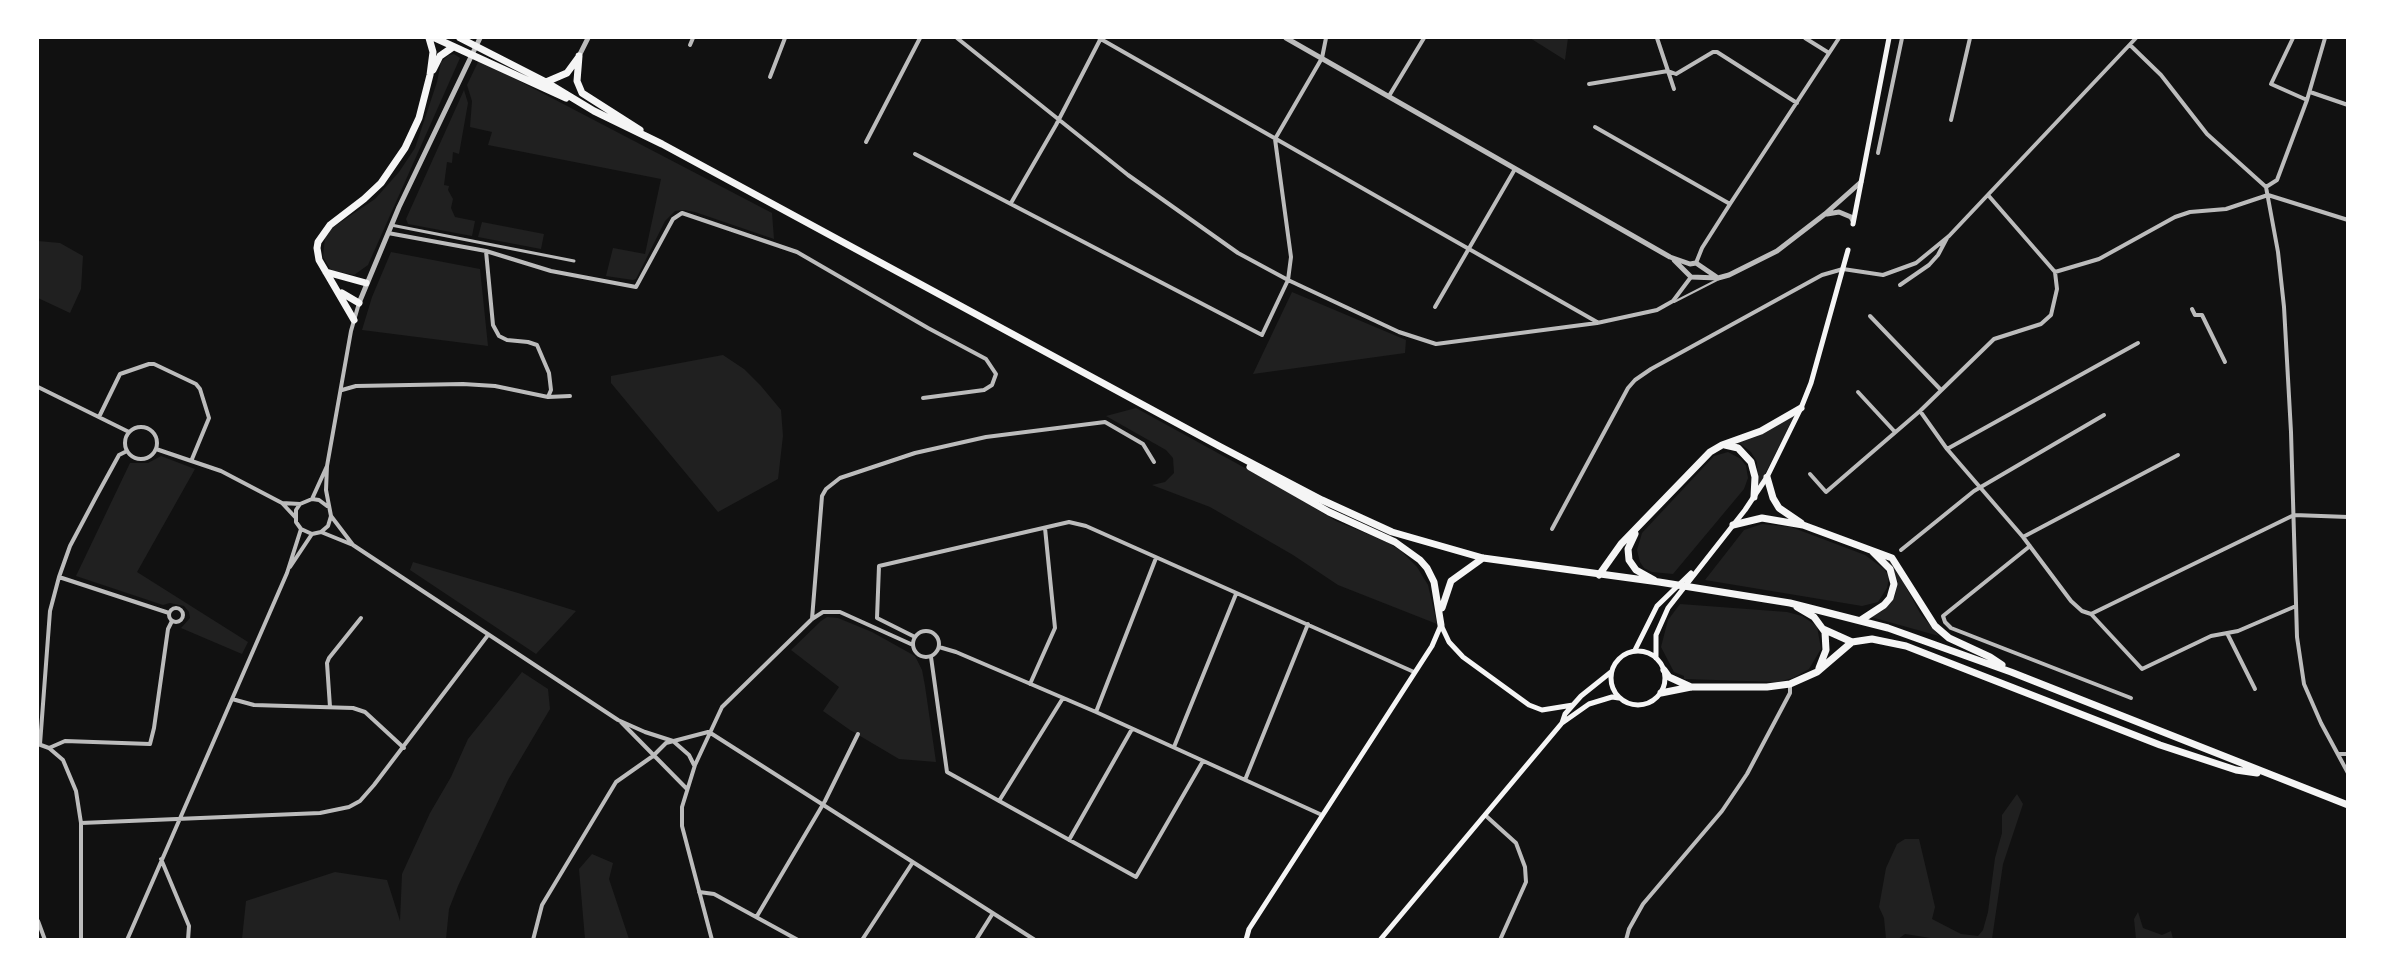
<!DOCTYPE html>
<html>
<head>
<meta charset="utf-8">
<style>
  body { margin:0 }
  #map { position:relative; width:2385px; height:977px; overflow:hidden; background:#111; font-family:"Fira Sans",sans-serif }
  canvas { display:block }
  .frame { position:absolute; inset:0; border:39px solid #fff; pointer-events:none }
</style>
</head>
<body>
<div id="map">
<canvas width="2385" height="977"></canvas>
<div class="frame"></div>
</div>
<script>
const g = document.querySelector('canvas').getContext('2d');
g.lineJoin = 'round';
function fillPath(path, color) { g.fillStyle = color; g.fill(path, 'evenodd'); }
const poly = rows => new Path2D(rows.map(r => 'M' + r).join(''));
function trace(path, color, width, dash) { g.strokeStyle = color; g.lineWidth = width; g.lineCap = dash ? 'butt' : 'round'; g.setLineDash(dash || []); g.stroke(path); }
const green = poly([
  [1530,38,1568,38,1565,60],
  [454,54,460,58,368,265,354,275,331,270,323,257,325,237,332,228,375,199,399,172,415,148,437,82,441,62,449,55],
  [479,60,772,213,774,239,695,212,684,210,675,211,665,221,636,279,633,280,606,276,613,248,645,254,661,179,488,145,492,132,470,127,472,101,467,85],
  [464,90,468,103,459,154,453,152,452,163,447,162,444,185,449,186,448,190,453,199,451,208,455,217,475,221,472,236,408,224,406,219],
  [482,222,544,234,541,249,478,237],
  [38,241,60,243,83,256,81,289,70,313,38,298],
  [391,252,480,269,488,346,362,330,372,297],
  [1292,292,1406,340,1405,353,1253,374],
  [723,355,744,369,761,386,781,410,783,436,778,479,718,512,611,383,611,376],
  [1136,408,1285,490,1336,521,1387,542,1401,551,1417,567,1428,585,1437,624,1338,585,1293,555,1210,507,1152,485,1165,482,1174,473,1173,458,1166,450,1106,416],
  [1795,414,1758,488,1757,462,1751,452,1738,442,1756,437],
  [1728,452,1741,459,1746,466,1748,478,1744,489,1673,574,1652,572,1644,568,1640,562,1637,550,1642,533,1714,456],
  [161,456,195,469,137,572,248,642,242,654,181,628,190,618,189,612,184,606,170,603,163,605,76,576,130,463,148,463],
  [1762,524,1791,527,1865,555,1884,569,1889,577,1887,588,1878,602,1862,606,1705,580,1744,530],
  [1885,557,1895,567,1920,613,1939,636,1871,617,1883,610,1895,596,1898,582,1891,565],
  [413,562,518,593,576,611,536,654,410,570],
  [1680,604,1787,612,1802,616,1817,626,1821,649,1809,669,1793,678,1777,682,1684,679,1684,676,1674,672,1661,647,1668,620],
  [827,617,838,618,872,632,915,656,922,670,925,686,936,762,899,759,850,730,823,711,839,687,791,650,821,621],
  [522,672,548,689,550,709,508,780,458,886,449,909,446,939,242,939,246,901,335,872,387,880,400,921,402,874,430,813,451,777,468,739],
  [2017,794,2023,804,2003,864,1992,939,1937,939,1905,934,1898,939,1886,939,1884,918,1879,907,1886,868,1897,844,1905,839,1919,839,1935,907,1932,919,1961,934,1978,936,1983,930,1988,912,1995,858,2002,833,2002,815],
  [592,854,613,863,609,879,629,939,585,939,579,869],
  [2138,912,2143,928,2162,935,2171,931,2173,939,2136,939,2134,919]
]);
const service = poly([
  [1674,302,1717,280]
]);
const pedestrian = poly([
  [391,225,574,261]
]);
const minor = poly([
  [957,38,1128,175,1238,253,1288,280,1399,332,1436,344,1597,323,1657,310,1673,301,1691,277],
  [1099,38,1597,322],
  [1657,38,1674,89],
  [1805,38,1829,53],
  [2293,38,2271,84,2307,100],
  [690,45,693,38],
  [2130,45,2161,75,2207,134,2266,187],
  [770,77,785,38],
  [1589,84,1668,71,1676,74,1713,52,1717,52,1797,103],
  [2310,92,2348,105],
  [1389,96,1424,38],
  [1951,120,1970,38],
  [1595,127,1730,204],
  [866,142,920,38],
  [1878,153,1902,38],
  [915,154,1262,335,1288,280,1291,257,1275,139,1322,58,1326,38],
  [2266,187,2278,252,2284,307,2291,432,2297,637,2304,684,2321,723,2348,773],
  [2266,187,2277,180,2307,100,2325,38],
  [2268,195,2348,220],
  [1011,203,1056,125,1101,38],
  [388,233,486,251,551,271,636,287,673,219,682,213,797,252,928,328,986,359,996,374,992,385,984,390,923,398],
  [486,251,493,325,499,336,507,340,528,342,537,345,549,373,551,390,548,397],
  [1696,263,1702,248,1730,204,1839,38],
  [2055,272,2099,259,2175,217,2190,212,2226,209,2268,195],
  [1900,285,1929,265,1938,255,1947,238],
  [1435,307,1515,169],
  [2192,309,2195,315,2202,315,2225,362],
  [1870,316,1941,390],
  [38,387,129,432],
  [342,390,356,386,463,384,495,386,548,397,570,396],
  [1858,392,1895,432],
  [1920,411,1947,449,2023,537,2071,601,2082,611,2091,614],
  [99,417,120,374,149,364,154,364,196,384,200,389,209,418,192,459],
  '125 443a16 16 0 1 1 32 0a16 16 0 1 1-32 0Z',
  [156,449,221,471,282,503],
  [1947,449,2138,343],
  [1810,474,1826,492,1920,411,1994,339,2041,324,2051,315,2057,289,2055,272,1988,195],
  [312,499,319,500,327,506],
  [295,517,282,503,300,504],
  [301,529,312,534],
  [1552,529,1628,388,1635,380,1651,369,1822,275,1843,269,1883,275,1916,263,1949,236,2136,38],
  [321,532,353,545,331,516],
  [2023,537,2178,455],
  [353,545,618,720,645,732,673,741,689,755,694,765],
  [2030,546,1943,616,1945,622,1951,628,2131,698],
  [1901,550,1974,491,2104,415],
  [290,567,312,534,321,532,328,526,331,516,326,490,327,466,351,331,359,303],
  [59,577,169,613],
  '169 615a7 7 0 1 1 14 0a7 7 0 1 1-14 0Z',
  [2091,614,2294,515,2348,517],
  [2091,614,2142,669,2211,636,2238,631,2296,606],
  [812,619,822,496,826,489,840,478,915,453,986,437,1105,422,1143,444,1154,462],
  '913 644a13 13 0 1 1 26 0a13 13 0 1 1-26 0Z',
  [2227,633,2255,689],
  [915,637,877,618,879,566,1069,522,1086,526,1414,672],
  [939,647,956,652,1096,712,1322,815],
  [931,657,947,772,1136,877,1203,761],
  [1030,684,1055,628,1045,528],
  [232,699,254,705,353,708,365,712,404,748],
  [330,707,327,663,329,658,361,618],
  [1096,712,1156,558],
  [621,722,686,788],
  [709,732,1035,940],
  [38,744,49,748,63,760,76,791,81,823,81,940],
  [40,744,50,611,59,577,70,546,96,497,119,455,127,451],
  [1174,747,1236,594],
  [49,748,65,741,150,744,154,728,168,629,172,621],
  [2338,754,2348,754],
  [1245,780,1308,624],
  [999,801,1063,698],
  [1485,815,1516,843,1525,867,1526,882,1500,940],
  [81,823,320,813,349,807,360,801,374,785,488,635],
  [1069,840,1132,729],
  [161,859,189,926,188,940],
  [699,892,714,894,798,940],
  [757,916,825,801,858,734],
  [38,921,45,940],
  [127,940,287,573,301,529,296,522,296,510,300,504,312,499,327,466],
  [533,940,542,905,616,782,653,756,666,743,708,732],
  [712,940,682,826,682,807,695,765,722,707,812,619,823,612,840,612,913,645],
  [862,940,913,862],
  [976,940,993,913],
  [1626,940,1629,929,1643,904,1722,811,1747,774,1790,693,1790,684]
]);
const tertiary = poly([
  [1286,38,1670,257,1690,264,1696,263,1718,278],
  [579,56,588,38],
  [1827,214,1839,212,1851,217,1853,221],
  [1674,260,1691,277,1718,278,1729,275,1777,251,1825,214,1861,182],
  [359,303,399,207,480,38]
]);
const secondary = poly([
  [1853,224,1889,38],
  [1441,625,1449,642,1463,657,1529,705,1542,710,1573,705],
  [1635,650,1657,606,1691,573],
  '1611 678a27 27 0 1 1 54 0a27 27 0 1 1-54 0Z',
  [1656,658,1656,635,1668,608,1745,510,1767,477,1801,408,1811,383,1848,250],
  [1562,723,1565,714,1581,696,1611,672],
  [1246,940,1249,929,1432,646,1441,625],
  [1380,940,1562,723,1589,704,1612,697,1619,698]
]);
const trunk = poly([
  [435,38,566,98],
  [460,38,546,82,594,111,662,144,1219,446,1322,500,1392,532,1483,558,1659,582,1790,603,1888,628,2011,672,2348,805],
  [579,56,577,81,582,93,640,130],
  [433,70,440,56,453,47],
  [546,82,567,73,578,58],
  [326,272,366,283],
  [342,293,359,303],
  [354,320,319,260,317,248,318,242,330,225,364,199,381,183,405,148,419,118,430,75,433,52,429,38],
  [1725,445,1738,448,1751,462,1755,477,1754,497],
  [1250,467,1329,512,1395,542,1420,560,1427,568,1434,582,1441,625],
  [1767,477,1773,498,1779,508,1801,523],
  [1733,525,1762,518,1803,525,1892,558,1935,626,1949,638,1990,657,2002,665],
  [1635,534,1628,549,1629,560,1636,570,1654,580],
  [1599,575,1621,544,1710,452,1722,445,1761,431,1801,408],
  [1797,607,1814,617,1825,632,1826,650,1819,668],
  [1442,608,1451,581,1483,558],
  [1861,620,1884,605,1890,598,1894,584,1890,569,1873,552],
  [1823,629,1852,642],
  [1664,670,1669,677,1691,687],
  [1661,693,1691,687,1767,687,1790,684,1817,672,1852,642,1872,639,1906,646,2160,745,2236,770,2257,773]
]);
fillPath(green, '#202020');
trace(service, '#bcbcbc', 2);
trace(pedestrian, '#bcbcbc', 3);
trace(minor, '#bcbcbc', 4);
trace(tertiary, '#bcbcbc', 5);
trace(secondary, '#f5f5f5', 5);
trace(trunk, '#f5f5f5', 7);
</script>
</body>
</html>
